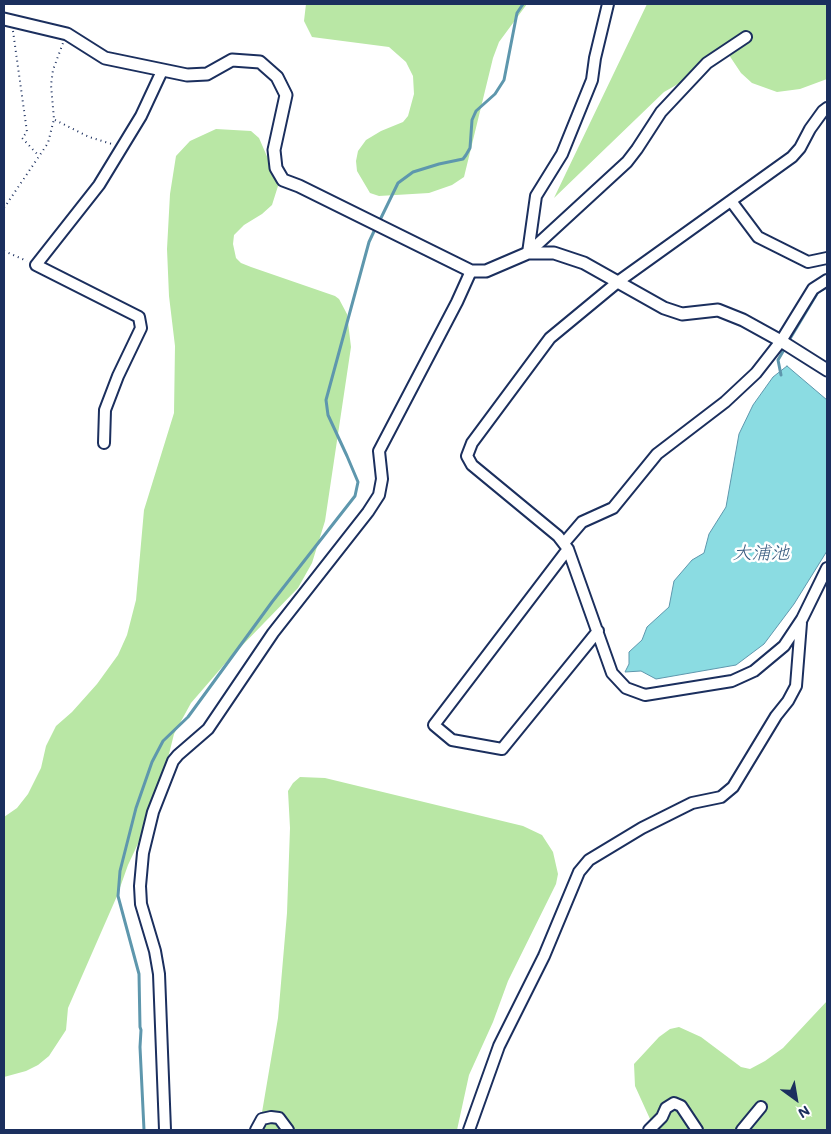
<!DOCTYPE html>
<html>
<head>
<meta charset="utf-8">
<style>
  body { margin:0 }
  #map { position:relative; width:831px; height:1134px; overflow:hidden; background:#fff; font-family:Mali,sans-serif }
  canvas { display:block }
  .frame { position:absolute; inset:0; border:5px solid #1b2f5e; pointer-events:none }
  .north { position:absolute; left:771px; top:1074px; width:50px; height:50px; -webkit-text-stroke:4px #fff; paint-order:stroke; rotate:148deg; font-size:14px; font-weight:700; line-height:20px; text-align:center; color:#1b2f5e }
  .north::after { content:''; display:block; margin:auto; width:18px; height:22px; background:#1b2f5e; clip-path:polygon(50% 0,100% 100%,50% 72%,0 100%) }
</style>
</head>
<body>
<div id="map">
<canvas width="831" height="1134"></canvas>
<div class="frame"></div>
<div class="north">N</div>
</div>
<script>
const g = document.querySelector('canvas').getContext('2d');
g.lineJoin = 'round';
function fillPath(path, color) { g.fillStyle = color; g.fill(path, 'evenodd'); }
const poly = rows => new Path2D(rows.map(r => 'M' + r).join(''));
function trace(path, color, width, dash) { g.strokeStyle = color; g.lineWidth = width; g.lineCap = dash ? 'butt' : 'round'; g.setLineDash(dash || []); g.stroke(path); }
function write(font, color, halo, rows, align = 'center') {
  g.font = font + ' Mali,"Klee One",sans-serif'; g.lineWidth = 5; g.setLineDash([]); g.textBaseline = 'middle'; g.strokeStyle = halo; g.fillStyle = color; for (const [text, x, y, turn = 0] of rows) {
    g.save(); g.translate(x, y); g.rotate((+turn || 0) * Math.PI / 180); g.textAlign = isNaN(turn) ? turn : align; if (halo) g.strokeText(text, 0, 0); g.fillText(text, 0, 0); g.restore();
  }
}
const green = poly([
  [306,4,527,4,499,42,493,58,464,177,452,185,429,193,379,196,370,193,357,171,356,161,358,151,366,140,381,131,403,122,408,116,414,94,413,76,406,62,389,47,312,37,304,21],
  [647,4,827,4,827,79,800,89,777,92,752,83,741,73,729,55,664,92,554,198],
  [216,129,251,131,259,138,276,177,278,186,272,205,262,214,244,225,234,235,233,244,236,258,241,263,251,267,335,296,339,299,347,314,351,347,325,521,312,563,298,588,229,659,191,703,174,734,164,774,143,833,128,865,117,896,68,1008,66,1030,49,1056,38,1065,26,1071,4,1077,4,817,17,808,28,794,41,768,46,746,56,726,72,712,97,684,118,655,127,635,136,600,144,510,174,413,175,346,169,296,167,249,170,194,176,156,190,141],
  [300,777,325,778,523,826,542,835,553,852,558,874,556,884,508,981,493,1022,469,1075,457,1130,259,1130,278,1018,287,913,290,828,288,791,293,783],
  [827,1001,827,1130,655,1130,635,1086,634,1064,659,1037,670,1029,679,1027,701,1037,741,1067,750,1069,765,1061,783,1048]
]);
const water = poly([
  [787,366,827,400,827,551,794,604,764,644,736,665,656,679,641,671,625,672,629,664,629,652,642,640,647,627,669,607,674,581,692,560,704,553,709,534,726,507,739,434,753,405,773,377,787,366]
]);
const stream = poly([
  [379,222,398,183,413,172,439,164,463,159,466,155,470,148,472,120,476,111,495,94,504,80,517,13,523,4],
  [788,342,818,292,827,287],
  [781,375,778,360,785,348],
  [144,1130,140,1047,141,1030,140,1027,139,974,118,896,120,871,136,808,152,762,163,741,188,717,272,602,355,496,358,482,347,456,328,415,326,400,369,242,376,227]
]);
const path = poly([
  [13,31,27,132,22,138,39,156],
  [55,120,89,137,112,144],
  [4,208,48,143,54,119,51,85,53,70,63,43],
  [4,251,27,261]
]);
const minor = poly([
  [827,108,823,111,810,129,800,148,792,157,619,281,550,338,472,443,467,456,472,465,558,536,568,549,612,673,626,688,645,695,732,681,754,671,784,646,802,619,827,568],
  [731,201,758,237,808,262,827,258],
  [528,253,627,162,637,149,661,112,707,63,746,37],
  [528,253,536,196,562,154,592,80,595,58,608,4],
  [104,443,105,410,118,376,141,328,139,317,36,265,99,185,141,116,162,71],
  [564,543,582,522,613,508,657,454,725,402,756,373,781,341,813,289,827,280],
  [568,549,434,725,452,740,502,749,598,631],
  [165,1130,159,974,155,951,141,904,140,886,143,853,153,812,173,761,178,755,208,729,273,633,368,512,379,495,382,479,379,451,457,302,471,271],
  [256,1130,262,1119,271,1117,279,1118,288,1130],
  [469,1130,499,1046,544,956,579,872,589,860,642,828,692,803,721,797,733,787,776,716,788,701,796,686,801,623],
  [649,1130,662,1117,666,1108,674,1103,681,1106,697,1130],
  [742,1130,761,1107]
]);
const tertiary = poly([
  [4,19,67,34,105,58,187,75,207,74,232,60,260,62,277,77,286,95,274,150,276,168,283,180,299,186,471,271,486,271,528,253,554,253,584,263,664,308,682,314,718,310,743,320,781,341,827,370]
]);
const waterNames = [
  ["大浦池",761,553]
];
fillPath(green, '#b9e7a5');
fillPath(water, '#8bdce2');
trace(water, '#5e97ad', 1);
trace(stream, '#5e97ad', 3);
trace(minor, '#1b2f5e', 14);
trace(tertiary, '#1b2f5e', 15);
trace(path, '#1b2f5e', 2, [1, 4]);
trace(minor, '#fff', 10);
trace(tertiary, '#fff', 11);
write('italic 19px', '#375a7f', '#fff', waterNames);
</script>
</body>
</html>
